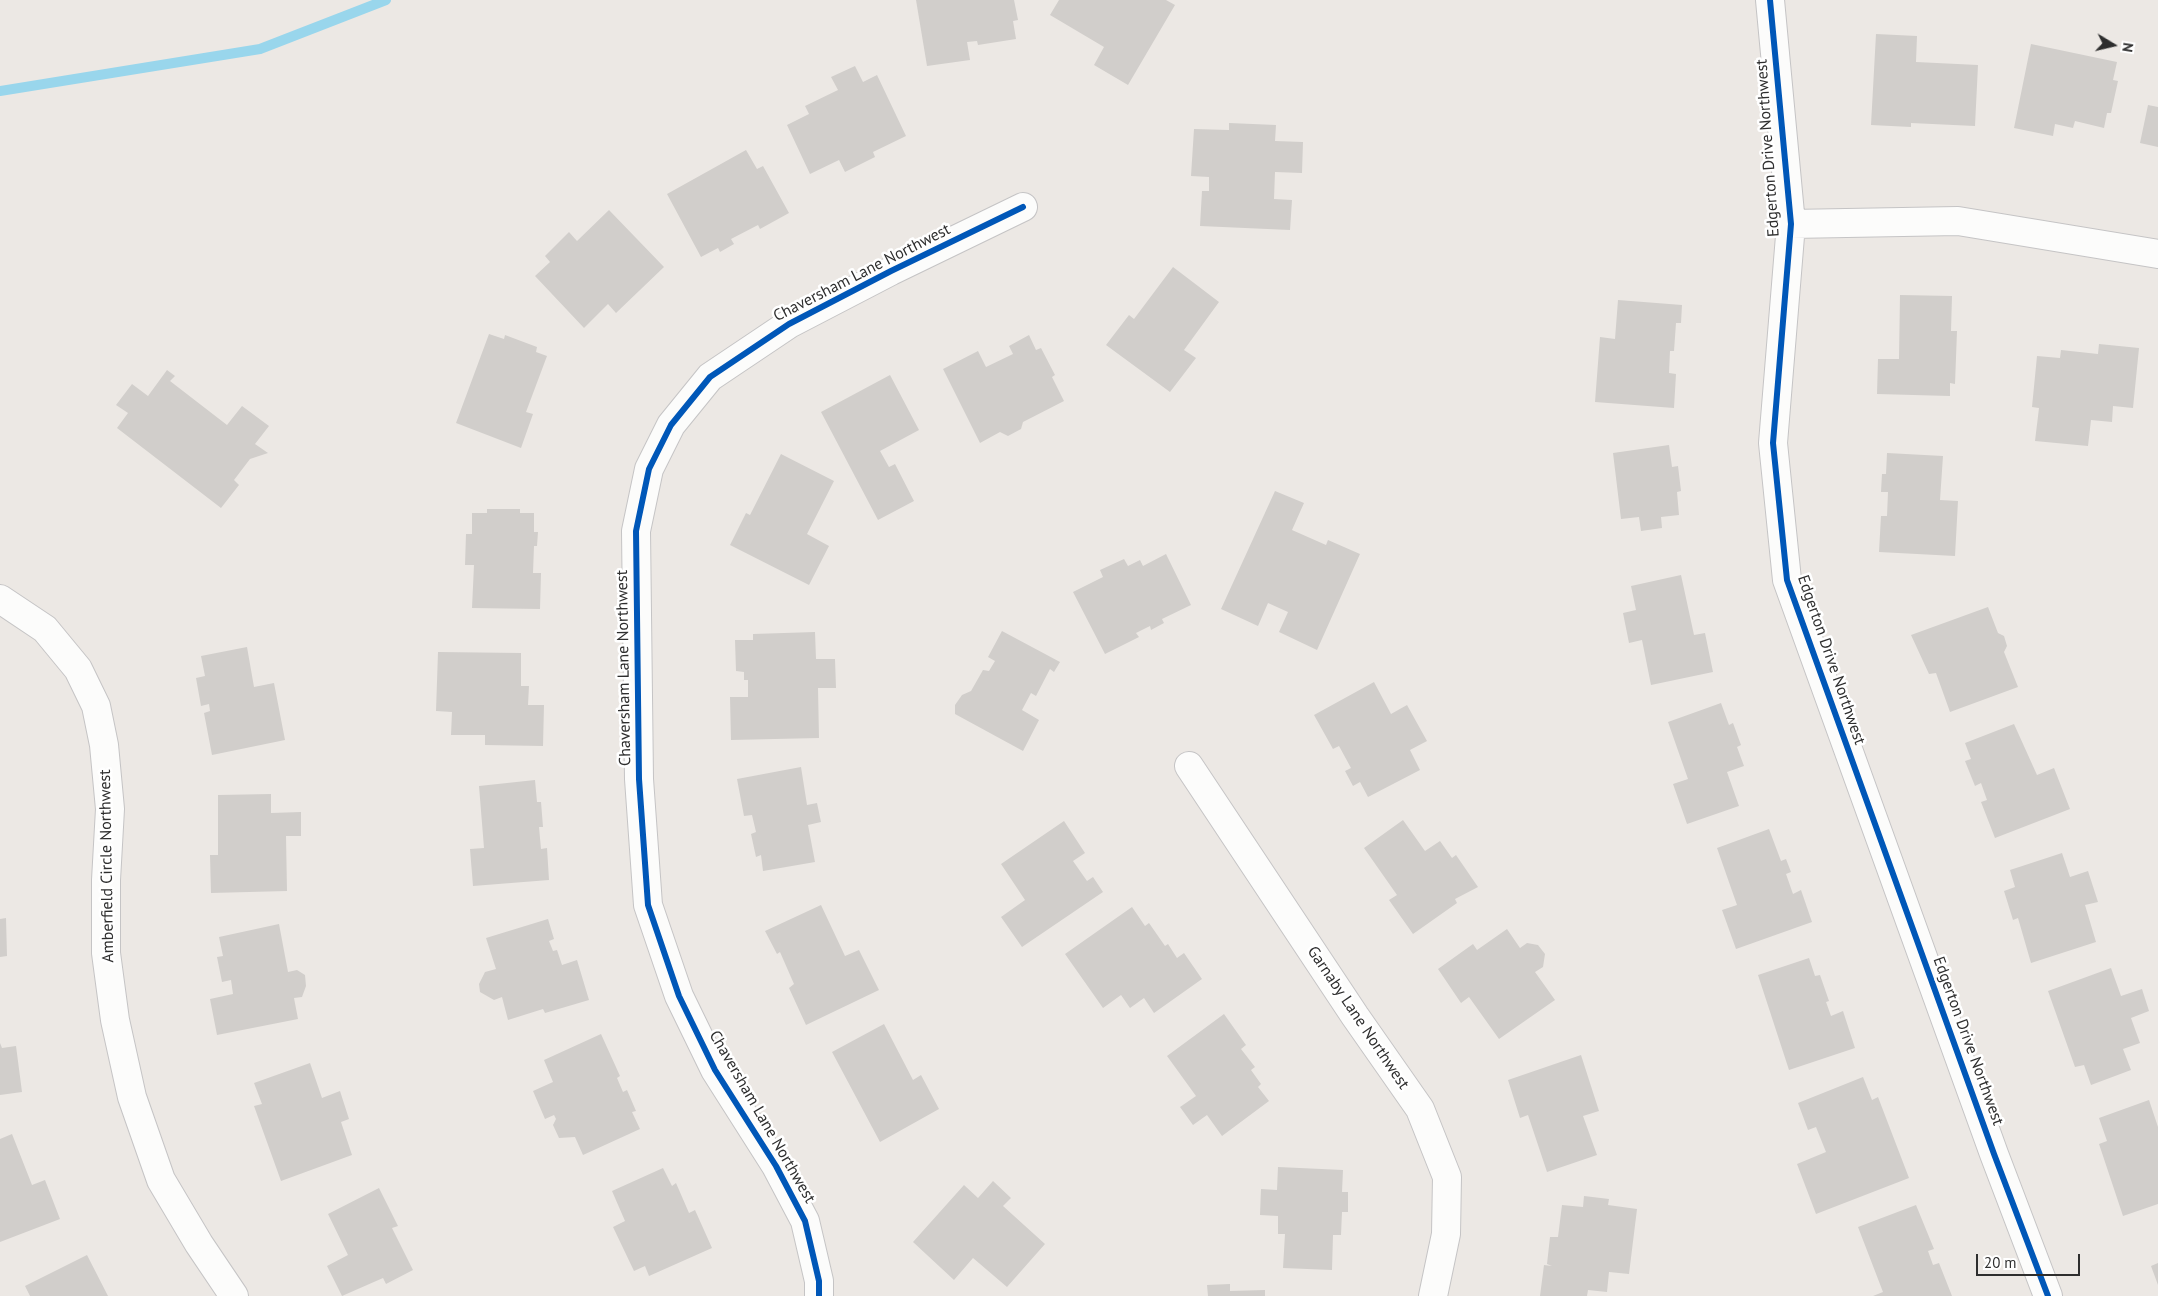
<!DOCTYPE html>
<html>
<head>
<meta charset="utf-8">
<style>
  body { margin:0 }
  #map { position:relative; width:2158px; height:1296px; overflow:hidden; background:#ece8e4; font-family:"PT Sans",sans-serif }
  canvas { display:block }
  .north { position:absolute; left:2088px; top:20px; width:50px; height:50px; -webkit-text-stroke:4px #fff; paint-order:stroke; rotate:99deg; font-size:14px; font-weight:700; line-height:20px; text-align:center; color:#2e2e2e }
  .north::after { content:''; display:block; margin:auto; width:18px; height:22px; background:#2e2e2e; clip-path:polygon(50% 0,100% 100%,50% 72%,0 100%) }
  .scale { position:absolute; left:1976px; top:1254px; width:104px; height:22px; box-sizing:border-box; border:2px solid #2e2e2e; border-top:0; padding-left:6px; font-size:15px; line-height:18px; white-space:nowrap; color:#2e2e2e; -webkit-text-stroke:4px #fff; paint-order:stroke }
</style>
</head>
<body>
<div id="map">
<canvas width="2158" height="1296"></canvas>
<div class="north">N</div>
<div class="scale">20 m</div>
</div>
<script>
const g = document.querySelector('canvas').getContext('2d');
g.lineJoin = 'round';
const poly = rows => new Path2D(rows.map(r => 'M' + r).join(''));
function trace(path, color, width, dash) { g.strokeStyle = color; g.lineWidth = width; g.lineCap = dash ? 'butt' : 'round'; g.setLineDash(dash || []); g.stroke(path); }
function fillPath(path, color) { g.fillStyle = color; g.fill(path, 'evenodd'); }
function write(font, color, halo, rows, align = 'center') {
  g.font = font + ' "PT Sans",sans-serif'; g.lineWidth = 5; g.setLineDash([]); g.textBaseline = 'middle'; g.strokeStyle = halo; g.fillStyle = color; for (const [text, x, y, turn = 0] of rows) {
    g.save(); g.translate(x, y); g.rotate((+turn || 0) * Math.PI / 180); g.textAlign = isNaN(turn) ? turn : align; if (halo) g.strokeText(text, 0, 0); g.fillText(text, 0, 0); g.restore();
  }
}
const stream = poly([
  [0,91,260,49,386,0]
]);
const building = poly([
  [916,0,1014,0,1018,20,1013,21,1016,39,978,45,977,41,967,42,970,60,927,66],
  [1059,0,1166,0,1175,5,1128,85,1094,65,1104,47,1050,15],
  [1876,34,1917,36,1916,62,1978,65,1975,126,1911,123,1911,127,1871,125],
  [2031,44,2117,62,2113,80,2118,81,2111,113,2107,113,2104,128,2075,121,2073,128,2055,124,2053,136,2014,128],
  [855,66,863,82,877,75,906,136,873,152,875,157,845,172,839,160,810,174,787,125,809,114,805,106,838,90,831,77],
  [2148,105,2158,107,2158,147,2140,143],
  [1229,123,1276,125,1275,141,1303,142,1302,173,1275,172,1274,199,1292,200,1290,230,1200,226,1202,191,1209,191,1209,177,1191,176,1194,129,1229,130],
  [746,150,757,169,763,166,789,213,760,229,758,225,731,239,734,244,720,252,718,248,701,257,667,194],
  [609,210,664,267,616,313,608,304,584,328,535,276,550,262,545,256,569,232,577,241],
  [1173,267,1219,302,1184,350,1196,358,1170,392,1106,345,1129,315,1134,319],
  [1900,295,1952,296,1951,331,1957,331,1955,384,1950,383,1950,396,1877,394,1878,359,1899,359],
  [1618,300,1682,305,1681,323,1676,323,1674,351,1670,351,1669,373,1676,374,1674,408,1595,402,1600,337,1615,339],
  [489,334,504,339,505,335,537,347,536,352,547,356,526,412,533,414,521,448,456,423],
  [1029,335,1036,350,1041,348,1055,375,1052,377,1064,401,1023,422,1021,429,1008,436,1000,432,980,443,943,369,978,351,986,367,1013,354,1009,346],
  [2099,344,2139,348,2133,408,2113,406,2112,422,2091,420,2088,446,2035,441,2039,408,2032,407,2037,356,2060,358,2061,350,2098,354],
  [167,370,175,376,170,381,227,425,242,406,269,426,255,444,268,453,250,459,234,480,239,485,221,508,117,428,128,413,116,405,132,384,148,396],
  [890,375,919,430,880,451,889,467,895,464,914,501,878,520,821,412],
  [1669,445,1672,467,1678,466,1681,491,1677,492,1679,515,1661,517,1662,528,1641,531,1639,517,1621,519,1613,453],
  [1887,453,1943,456,1940,500,1958,501,1955,556,1879,552,1881,516,1887,516,1888,492,1881,492,1882,474,1886,474],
  [781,454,834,481,807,534,829,546,809,585,730,545,746,513,750,515],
  [1275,491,1304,503,1292,530,1326,545,1328,540,1360,554,1317,650,1279,632,1288,612,1268,603,1258,626,1221,609],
  [487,509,520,509,520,513,534,513,534,532,538,532,537,546,534,546,533,573,541,573,540,609,472,608,474,565,465,565,466,534,472,534,472,513,487,513],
  [1166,554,1191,605,1162,619,1164,623,1151,630,1150,626,1136,633,1139,637,1105,654,1073,592,1103,577,1100,570,1124,559,1128,566,1140,560,1143,566],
  [1681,575,1694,635,1705,633,1713,672,1651,685,1642,640,1629,643,1623,613,1636,610,1631,586],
  [1988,607,1998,633,2004,636,2007,646,2004,652,2018,687,1950,712,1936,673,1929,674,1911,635],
  [1002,631,1060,662,1054,672,1050,669,1036,696,1031,693,1022,710,1039,720,1023,751,955,714,955,705,962,695,971,691,983,670,989,671,995,661,988,657],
  [815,632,816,659,835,659,836,688,818,688,819,738,731,740,730,697,748,697,748,680,744,680,744,672,736,671,735,640,753,640,753,634],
  [247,647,254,687,274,683,285,740,212,755,204,713,210,711,209,704,201,706,196,678,205,676,201,656],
  [438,652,521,653,521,686,529,686,528,705,544,705,543,746,485,745,485,735,451,735,452,712,436,711],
  [1374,682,1391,714,1407,705,1427,741,1410,750,1420,770,1368,797,1360,782,1353,786,1345,771,1351,768,1339,746,1333,749,1314,715],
  [1721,703,1729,725,1733,723,1741,745,1737,747,1744,766,1727,772,1739,806,1687,824,1673,784,1688,779,1668,722],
  [2014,724,2037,775,2054,768,2070,809,1995,838,1981,802,1987,800,1981,783,1975,786,1965,761,1971,759,1965,743],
  [801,767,807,805,817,803,821,822,808,825,815,862,763,871,761,855,756,857,751,834,756,832,752,815,744,816,737,779],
  [535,780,537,802,541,802,543,827,539,827,541,849,547,848,549,880,473,886,470,849,484,848,479,786],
  [271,794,271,813,301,812,301,836,286,836,287,891,211,893,210,855,218,855,218,795],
  [1403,820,1425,851,1440,841,1452,858,1456,855,1478,887,1455,899,1457,903,1413,934,1389,900,1397,895,1364,848],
  [1064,821,1085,853,1073,861,1087,881,1093,877,1103,892,1022,947,1001,917,1025,900,1001,864],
  [1769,829,1781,861,1786,859,1791,872,1786,874,1793,894,1801,890,1812,922,1736,949,1722,910,1737,905,1717,848],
  [2062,853,2070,877,2088,871,2098,902,2085,905,2096,942,2031,963,2018,918,2013,920,2004,891,2015,887,2010,870],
  [821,905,845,956,859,950,879,990,806,1025,789,988,794,984,780,952,777,954,765,931],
  [1132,907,1145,926,1149,923,1165,946,1168,944,1177,958,1184,953,1202,979,1154,1013,1144,998,1130,1008,1121,995,1103,1008,1065,954],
  [6,918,7,956,0,957,0,919],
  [548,919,554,939,549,941,553,951,557,950,562,965,577,960,589,1000,545,1013,543,1009,508,1020,502,997,494,1000,480,992,479,984,485,972,496,969,486,938],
  [279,924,288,972,297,970,305,975,306,986,302,997,294,998,298,1019,217,1035,210,999,233,994,231,980,222,982,217,957,223,956,219,937],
  [1507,929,1520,948,1527,943,1538,945,1545,954,1543,967,1535,972,1555,1000,1499,1039,1469,997,1461,1003,1438,969,1473,944,1477,950],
  [1809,958,1815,976,1820,975,1829,1001,1826,1002,1831,1016,1843,1011,1855,1048,1789,1070,1758,975],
  [2111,968,2121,996,2142,989,2149,1011,2131,1018,2140,1043,2123,1049,2131,1070,2091,1085,2084,1065,2075,1067,2048,991],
  [1224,1014,1246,1045,1241,1049,1255,1067,1251,1070,1261,1084,1258,1087,1269,1101,1222,1136,1207,1115,1193,1125,1180,1107,1196,1096,1167,1056],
  [884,1024,913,1080,921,1075,939,1109,880,1142,832,1052],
  [601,1034,620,1076,617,1078,623,1092,627,1090,636,1111,632,1112,640,1129,583,1155,575,1137,559,1138,553,1125,556,1119,554,1115,545,1119,533,1091,553,1082,544,1060],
  [0,1043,2,1048,16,1046,22,1092,0,1095],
  [1581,1055,1599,1111,1583,1116,1597,1155,1547,1172,1528,1115,1520,1118,1508,1080],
  [310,1063,322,1098,340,1091,349,1119,341,1122,352,1155,281,1181,254,1106,262,1104,254,1083],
  [1863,1077,1872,1100,1878,1097,1909,1178,1816,1214,1797,1164,1826,1152,1816,1127,1808,1130,1798,1103],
  [2149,1100,2158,1127,2158,1204,2123,1216,2099,1144,2107,1141,2099,1118],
  [12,1134,32,1185,45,1180,60,1219,0,1242,0,1139],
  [1278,1167,1343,1170,1342,1192,1348,1192,1348,1212,1342,1212,1341,1235,1333,1235,1332,1270,1283,1268,1285,1234,1278,1234,1278,1216,1260,1215,1261,1189,1277,1190],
  [663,1168,672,1186,676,1183,689,1213,695,1210,712,1248,649,1276,645,1266,634,1271,613,1227,625,1221,612,1191],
  [993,1181,1011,1198,1003,1206,1045,1244,1007,1287,973,1258,954,1280,913,1242,964,1185,978,1198],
  [379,1188,398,1226,392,1228,413,1270,386,1284,383,1278,342,1296,327,1266,348,1255,328,1214],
  [1584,1196,1609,1199,1608,1205,1637,1209,1629,1274,1609,1272,1607,1292,1588,1290,1587,1296,1540,1296,1544,1265,1552,1266,1547,1264,1550,1237,1558,1237,1562,1205,1583,1207],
  [1916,1205,1934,1249,1928,1251,1933,1265,1939,1263,1952,1296,1873,1296,1883,1292,1858,1227],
  [87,1255,108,1296,30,1296,25,1286],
  [2158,1263,2158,1285,2151,1266],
  [1230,1284,1230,1291,1265,1290,1265,1296,1208,1296,1207,1285]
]);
const minor = poly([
  [1770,0,1791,224,1773,443,1787,580,1994,1154,2048,1296],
  [1791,224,1958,221,2158,254],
  [0,599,45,629,78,669,96,706,104,745,110,809,106,880,106,953,115,1020,132,1097,161,1180,199,1244,234,1296],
  [1189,766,1355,1016,1420,1109,1447,1177,1446,1234,1433,1296],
  [819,1296,819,1281,805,1221,776,1166,715,1070,679,996,648,905,639,779,636,531,649,469,671,425,710,377,789,324,891,271,1023,207]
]);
const cycleway = poly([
  [1770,0,1791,224,1773,443,1787,580,1994,1154,2048,1296],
  [819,1296,819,1281,805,1221,776,1166,715,1070,679,996,648,905,639,779,636,531,649,469,671,425,710,377,789,324,891,271,1023,207]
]);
const streetNames = [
  ["Edgerton Drive Northwest",1768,148,-94],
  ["Chaversham Lane Northwest",862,273,-27],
  ["Edgerton Drive Northwest",1831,660,71],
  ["Chaversham Lane Northwest",624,668,-91],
  ["Amberfield Circle Northwest",107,866,-91],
  ["Garnaby Lane Northwest",1358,1018,56],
  ["Edgerton Drive Northwest",1968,1041,70],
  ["Chaversham Lane Northwest",762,1117,60]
];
trace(stream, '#99d6ec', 10);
fillPath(building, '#d1cecb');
trace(minor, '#c5c4c5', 30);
trace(minor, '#fcfcfb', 28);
trace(cycleway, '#0057b8', 6);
write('16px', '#2e2e2e', '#fff', streetNames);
</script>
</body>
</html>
